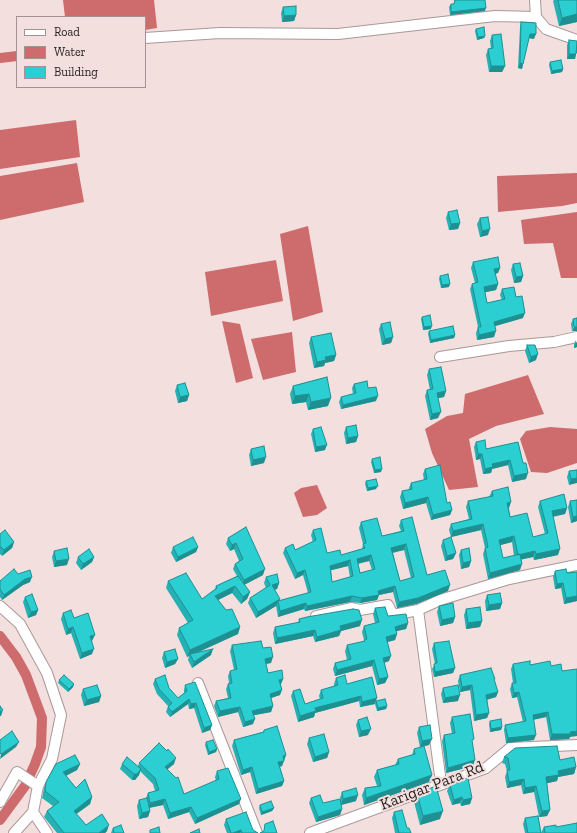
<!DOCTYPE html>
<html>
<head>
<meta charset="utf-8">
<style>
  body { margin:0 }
  #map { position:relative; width:577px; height:833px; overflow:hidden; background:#f2dfde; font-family:"Zilla Slab",serif }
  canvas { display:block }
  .legend { position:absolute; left:16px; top:16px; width:130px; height:72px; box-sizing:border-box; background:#f2dfde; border:1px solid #a29392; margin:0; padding:5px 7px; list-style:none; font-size:12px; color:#292221 }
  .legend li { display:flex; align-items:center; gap:8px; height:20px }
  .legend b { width:20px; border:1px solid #a29392 }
</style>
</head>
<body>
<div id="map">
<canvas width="577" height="833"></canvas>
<ul class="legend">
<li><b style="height:5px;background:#fff"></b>Road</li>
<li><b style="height:11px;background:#ce6b6d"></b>Water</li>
<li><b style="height:11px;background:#2bced1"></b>Building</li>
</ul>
</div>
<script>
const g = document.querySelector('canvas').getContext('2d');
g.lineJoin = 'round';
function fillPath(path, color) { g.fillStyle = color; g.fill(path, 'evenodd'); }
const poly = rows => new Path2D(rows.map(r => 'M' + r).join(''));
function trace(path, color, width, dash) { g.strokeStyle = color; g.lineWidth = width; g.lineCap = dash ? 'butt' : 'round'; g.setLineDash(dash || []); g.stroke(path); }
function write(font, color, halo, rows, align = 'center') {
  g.font = font + ' "Zilla Slab",serif'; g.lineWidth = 4; g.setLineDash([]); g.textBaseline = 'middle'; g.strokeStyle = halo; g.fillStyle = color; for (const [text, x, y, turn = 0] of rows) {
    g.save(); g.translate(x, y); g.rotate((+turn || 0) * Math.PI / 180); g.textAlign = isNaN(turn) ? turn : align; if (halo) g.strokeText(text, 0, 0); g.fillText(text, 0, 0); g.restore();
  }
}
const water = poly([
  [63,0,154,0,157,28,145,30,145,17,65,17],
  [76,120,80,157,0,169,0,130],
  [77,163,84,202,0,220,0,176],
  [577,173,577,203,562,206,498,212,497,176],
  [577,212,577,278,561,278,553,243,524,244,521,220],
  [308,226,323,312,293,321,280,234],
  [276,260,283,301,211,316,205,272],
  [222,321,240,324,253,378,236,383],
  [292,332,296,372,263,380,251,339],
  [528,375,544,414,496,426,469,439,478,487,449,490,432,453,425,429,447,416,463,413,465,394],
  [550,427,577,429,577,463,547,473,531,472,520,439,526,431],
  [317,485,327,508,317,515,303,517,294,493,301,488]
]);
const canal = poly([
  [0,58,17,56],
  [0,636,16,657,26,675,42,718,41,747,35,764,25,786,0,820]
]);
const street = poly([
  [535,0,536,17],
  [145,38,220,33,338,34,495,16,536,17,546,29,577,40],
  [440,357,509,346,554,342,577,337],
  [0,606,20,624,47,673,61,715,52,759,38,786,33,812,14,833],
  [316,616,351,608,360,610,388,605,393,615,418,610],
  [198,683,257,833],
  [441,783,418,610,440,600,509,579,577,565],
  [0,802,17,772,38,786],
  [33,812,47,833],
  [310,833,486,768,510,748,577,745]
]);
const wall = poly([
  [454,0,485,0,485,11,450,15,449,7,451,4,454,4],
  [554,0,577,0,577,22,559,26,553,1],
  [283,7,296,15,294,21,282,22,281,13],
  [521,22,534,39,529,38,523,64,522,69,518,68,520,27],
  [476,29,485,36,484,38,477,40,475,31],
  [492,35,505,66,502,72,489,72,486,55,488,49,491,49,490,41],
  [569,40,577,41,577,53,576,53,575,59,567,59,567,45],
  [550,62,563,69,562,72,551,74,549,65],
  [448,212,460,223,458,229,449,230,446,218],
  [480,218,488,235,480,237,477,224],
  [473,262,500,268,498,273,495,274,498,284,496,290,485,292,487,303,502,300,500,295,502,289,516,297,523,318,495,326,494,337,477,340,476,333,478,327,470,289,472,284,475,283,471,268],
  [513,264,523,276,521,282,514,283,511,270],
  [440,276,449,287,441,288,439,279],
  [422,317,431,329,423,330,421,319],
  [577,318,572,331,571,324,573,319],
  [381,324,393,337,391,343,382,345,379,329],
  [429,331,455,335,454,338,430,343,428,334],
  [311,337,336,355,334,361,325,363,324,366,314,368,309,343],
  [576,340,577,347,574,348,574,344],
  [527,345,536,360,529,363,525,351],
  [429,369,446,391,444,397,438,398,438,418,430,420,425,396,427,390,430,390,427,375],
  [327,377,328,406,308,410,306,402,292,404,290,394,293,386],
  [354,384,368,388,376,401,341,409,339,402,341,397,353,394,352,388],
  [177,385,189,395,187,401,178,403,175,391],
  [346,427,358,436,356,442,346,444,344,433],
  [313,429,325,450,315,452,311,434],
  [476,442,486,449,518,442,526,479,512,482,508,465,492,469,491,473,483,474,480,459,476,460,474,447],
  [251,449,264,463,251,466,249,455],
  [372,459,381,472,374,473,371,462],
  [425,469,447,503,452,510,450,515,431,520,426,503,403,509,400,497,402,491,409,490,409,488,411,483,424,480,423,474],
  [577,470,569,485,567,477,569,471],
  [366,481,376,489,367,491,365,484],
  [492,491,509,508,510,517,533,537,545,534,538,507,540,501,567,508,565,514,553,517,558,555,534,560,533,557,521,559,520,570,488,579,483,554,485,548,481,530,451,537,449,530,451,524,469,519,466,507,468,501,489,497],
  [512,542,514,556,503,558,500,545],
  [577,500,577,521,571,523,568,507,570,501],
  [401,520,427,575,448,591,416,604,397,608,393,592,379,595,377,600,360,603,350,602,305,611,304,609,278,617,276,606,256,618,248,603,250,598,266,588,264,583,266,577,279,583,277,589,274,590,279,601,308,593,303,575,295,579,283,553,285,548,295,550,313,542,311,535,313,530,327,553,341,555,362,549,363,544,359,528,361,522,382,536,401,531,399,526],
  [404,550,411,578,400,581,393,553],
  [369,561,372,570,360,573,358,564],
  [348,566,350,577,332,582,331,570],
  [246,527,263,575,244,585,250,592,247,599,241,604,232,593,218,600,226,610,240,627,238,634,199,652,211,655,192,668,188,660,189,656,187,657,177,635,179,628,188,623,166,588,168,581,202,599,215,589,216,586,237,576,233,569,235,564,239,561,234,549,230,551,226,544,228,538],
  [0,534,14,542,12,548,2,556,0,554],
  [443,540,456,553,453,559,445,561,441,546],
  [173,547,198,547,196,552,176,562,171,553],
  [461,550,471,561,469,567,461,569,459,555],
  [54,551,67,565,54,567,52,557],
  [78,557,94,557,92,562,81,570,76,563],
  [555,571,567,573,577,572,577,601,564,604,561,588,555,589,553,577],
  [18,574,30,582,23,585,2,600,0,597,0,581],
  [487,595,502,603,500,609,486,611,485,601],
  [25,597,38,610,36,615,28,618,23,602],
  [439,606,455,617,453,623,440,626,437,612],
  [375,608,388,616,408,623,406,629,396,631,397,634,395,640,387,642,389,661,384,663,388,677,385,683,377,685,372,666,335,676,333,669,335,663,347,660,345,651,347,645,363,642,364,640,362,632,364,626,375,623,373,614],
  [466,609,482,621,480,627,466,629,464,615],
  [63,613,74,618,92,641,92,654,80,659,71,633,66,635,61,619],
  [299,619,360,626,341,631,339,636,315,642,313,636,275,644,273,633,275,627,298,623],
  [434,643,455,668,453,673,434,677,432,669,435,664,432,649],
  [232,645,263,648,271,663,266,664,268,673,283,679,281,684,280,695,271,698,273,706,271,712,254,715,253,724,243,727,238,712,218,717,214,706,216,701,228,698,226,689,228,684,229,683,228,676,230,671,234,670,230,651],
  [164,652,178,659,175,664,165,668,162,658],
  [513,664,530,665,570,737,569,739,550,740,546,717,533,720,534,740,506,743,504,730,505,725,523,722,517,697,512,698,510,689,512,683,513,683,511,669],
  [460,675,494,681,498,692,496,697,487,700,489,713,487,718,474,721,470,690,460,692,458,681],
  [336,678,347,684,375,704,360,707,359,701,315,713,314,717,298,722,291,696,293,691,305,704,320,699,319,696,321,690,334,686,334,684],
  [155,679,169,688,178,698,184,693,184,690,185,685,212,725,210,730,202,733,194,708,189,709,188,704,170,717,166,712,168,706,157,694,153,684],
  [59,680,74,684,73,687,68,692,58,683],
  [443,688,458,701,443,703,441,694],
  [83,689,101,696,99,702,84,706,81,695],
  [376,701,387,706,386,709,377,711,375,704],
  [452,717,472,745,473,766,446,773,442,741,444,735,452,734,450,723],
  [358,720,368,735,359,737,356,725],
  [490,721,502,727,501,730,490,732,489,724],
  [419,727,429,745,420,747,417,733],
  [264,730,286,755,282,766,280,767,284,781,282,786,256,794,250,772,241,775,232,746,234,740,263,732],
  [309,738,329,752,327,758,313,762,307,744],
  [206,742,217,749,216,752,208,755,205,745],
  [414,749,432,775,429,782,364,805,362,795,365,788,377,786,374,777,377,770,395,765,398,759,412,755],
  [504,757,560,760,576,767,574,774,558,777,557,781,547,783,550,810,547,816,539,817,534,792,523,794,521,785,507,788,505,777,507,771,505,764,502,763],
  [139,763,174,764,167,769,184,794,216,781,215,777,217,771,239,804,195,824,189,812,168,819,163,805,149,808,150,811,148,817,139,819,137,806,139,800,146,798,148,793,155,791,153,784,140,771,139,775,135,780,132,780,120,769,122,764,138,766],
  [80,764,77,770,66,776,76,788,92,797,90,804,76,814,86,825,107,831,105,833,57,833,44,817,47,811,53,806,42,798,44,788,46,782],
  [459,780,472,798,470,804,461,806,460,803,452,805,447,791,450,785,458,783],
  [342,792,356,801,341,805,340,798],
  [417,793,440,819,420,825,414,802],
  [311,798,323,803,342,809,340,815,316,822,309,803],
  [260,805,274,808,272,811,261,815,259,808],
  [394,812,407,828,411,833,395,833,392,818],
  [525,818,541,833,525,833,523,824],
  [226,819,253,830,258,833,227,833,224,825],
  [544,827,556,827,577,833,541,833],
  [113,828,124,833,111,833]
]);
const shadedWall = poly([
  [486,8,485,11,450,15,451,12],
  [577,14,577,22,559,26,562,18],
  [296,15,294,21,282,22,284,16],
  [530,34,536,34,534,39,529,38],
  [485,36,484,38,477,40,478,37],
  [569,54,576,54,575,59,567,59],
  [520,63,523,64,522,69,518,68],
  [491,66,505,66,502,72,489,72],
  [563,69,562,72,551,74,552,71],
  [460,223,458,229,449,230,451,224],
  [490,229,488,235,480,237,482,231],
  [500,268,498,273,492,274,494,269],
  [523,276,521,282,514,283,516,277],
  [450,284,449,287,441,288,442,285],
  [498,284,496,290,482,293,484,287],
  [525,313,523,318,492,327,494,322],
  [432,326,431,329,423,330,424,327],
  [574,327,577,327,577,331,572,331],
  [496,331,494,337,477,340,479,335],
  [455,335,454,338,430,343,431,340],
  [393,337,391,343,382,345,385,339],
  [576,343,577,343,577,347,574,348],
  [538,354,536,360,529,363,531,357],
  [336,355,334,361,325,363,324,366,314,368,317,362,325,357],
  [446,391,444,397,434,399,437,393],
  [309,394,306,402,292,404,295,396],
  [189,395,187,401,178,403,180,397],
  [378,396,376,401,341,409,343,405],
  [331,398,328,406,308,410,311,402],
  [441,412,438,418,430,420,432,414],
  [358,436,356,442,346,444,348,438],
  [327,445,325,450,315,452,316,447],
  [478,454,482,454,480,459,476,460],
  [266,457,264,463,251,466,253,460],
  [510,460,508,465,492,469,491,473,483,474,485,469,492,464],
  [382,469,381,472,374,473,375,470],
  [528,473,526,479,512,482,514,476],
  [577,478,577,483,569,485,571,479],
  [378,486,376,489,367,491,368,488],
  [428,497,426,503,403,509,405,503],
  [511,502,509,508,505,509,507,503],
  [567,508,565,514,550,517,552,511],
  [452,510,450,515,431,520,433,515],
  [577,516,577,521,571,523,573,517],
  [483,524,481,530,451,537,453,531],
  [514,536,512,542,497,546,499,540],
  [14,542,12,548,2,556,4,550],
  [236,543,234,549,230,551,232,545],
  [406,544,404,550,389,553,391,548],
  [198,547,196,552,176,562,178,557],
  [560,549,558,555,534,560,536,554],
  [535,551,533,557,515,561,518,555],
  [456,553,453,559,445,561,447,556],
  [371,555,369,561,355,564,357,559],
  [94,557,92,562,81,570,83,564],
  [69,559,67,565,54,567,56,561],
  [350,560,348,566,328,571,330,566],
  [471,561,469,567,461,569,463,563],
  [522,564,520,570,488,579,490,573],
  [265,569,263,575,242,586,244,580],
  [305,570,303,575,295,579,297,573],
  [32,577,30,582,23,585,2,600,4,595,25,579],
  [279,583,277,589,270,591,272,585],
  [563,583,561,588,555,589,557,584],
  [450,585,448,591,416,604,397,608,399,602],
  [235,586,232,593,212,603,215,596],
  [395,586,393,592,379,595,377,600,360,603,362,598,378,591],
  [250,592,247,599,241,604,243,597],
  [352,596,350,602,305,611,307,606],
  [577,596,577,601,564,604,566,598],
  [280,599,278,604,278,601,276,606,256,618,258,612],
  [306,603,304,609,278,617,280,611],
  [502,603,500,609,486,611,489,605],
  [38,610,36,615,28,618,31,612],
  [455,617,453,623,440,626,442,620],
  [362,620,360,626,341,631,339,636,315,642,317,637,340,626],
  [482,621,480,627,466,629,468,623],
  [408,623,406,629,393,632,395,627],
  [73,627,71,633,66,635,68,629],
  [240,627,238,634,191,655,190,654,189,656,187,657,190,650],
  [315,630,313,636,275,644,277,638],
  [397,634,395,640,384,643,386,637],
  [95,635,92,641,88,642,90,636],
  [94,649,92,654,80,659,82,653],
  [213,649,211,655,192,668,194,662],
  [391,656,389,661,380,664,383,658],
  [273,657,271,663,263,664,265,659],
  [178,659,175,664,165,668,167,662],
  [374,660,372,666,335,676,337,670],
  [455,668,453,673,434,677,435,672],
  [388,677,385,683,377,685,379,679],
  [283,679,281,684,277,685,279,680],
  [74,684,73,687,68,692,69,689],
  [472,685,470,690,460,692,462,687],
  [282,690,280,695,268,699,270,694],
  [498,692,496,697,484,700,486,695],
  [519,692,517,697,512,698,514,693],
  [460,695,458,701,443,703,445,698],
  [101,696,99,702,84,706,87,700],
  [361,696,359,701,315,713,314,717,298,722,300,716,315,708],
  [377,698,375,704,360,707,362,702],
  [189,699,188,704,170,717,172,712],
  [196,703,194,708,189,709,191,704],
  [273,706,271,712,250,716,252,711],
  [387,706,386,709,377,711,378,708],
  [240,707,238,712,218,717,220,711],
  [3,710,1,716,0,716,0,712],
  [548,712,546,717,531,720,533,715],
  [489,713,487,718,474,721,476,715],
  [255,719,253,724,243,727,245,722],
  [212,725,210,730,202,733,204,728],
  [502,727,501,730,490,732,491,729],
  [371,729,368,735,359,737,361,731],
  [577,731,577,736,570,737,569,739,550,740,552,734],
  [536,735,534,740,506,743,508,738],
  [432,739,429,745,420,747,422,741],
  [19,742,16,747,0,759,1,754],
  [217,749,216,752,208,755,209,752],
  [329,752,327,758,313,762,315,757],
  [286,755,282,766,276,767,278,762,283,756],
  [176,758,174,764,163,773,165,767],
  [475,760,473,766,446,773,448,768],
  [80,764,77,770,61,778,63,772],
  [252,767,250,772,241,775,243,770],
  [576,767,574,774,558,777,557,781,544,784,546,777,558,771],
  [141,769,139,775,135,780,132,780,134,774],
  [432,775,429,782,364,805,366,798],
  [524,779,521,785,507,788,509,782],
  [284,781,282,786,256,794,258,789],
  [536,786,534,792,523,794,525,788],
  [358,795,356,801,341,805,343,799],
  [92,797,90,804,71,818,74,811],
  [462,797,460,803,452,805,454,800],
  [472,798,470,804,461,806,463,800],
  [165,799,163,805,148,808,150,803],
  [241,799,239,804,195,824,197,818],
  [191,807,189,812,168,819,170,813],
  [274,808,272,811,261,815,262,812],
  [342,809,340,815,316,822,318,817],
  [550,810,547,816,539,817,542,811],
  [150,811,148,817,139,819,142,813],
  [443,811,440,819,420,825,423,816],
  [109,825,107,831,105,833,99,833],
  [241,830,240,833,233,833]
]);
const building = poly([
  [455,0,485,0,486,8,451,12,451,4,454,4,455,0],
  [558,0,577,0,577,14,562,18,558,0],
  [296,6,296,15,284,16,283,7,296,6],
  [521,22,536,23,536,34,530,34,523,64,520,63,521,22],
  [484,27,485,36,478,37,476,29,484,27],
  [501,34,505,66,491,66,488,49,493,48,492,35,501,34],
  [569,40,577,41,576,54,569,54,569,40],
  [561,60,563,69,552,71,550,62,561,60],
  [457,210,460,223,451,224,448,212,457,210],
  [488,217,490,229,482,231,480,218,488,217],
  [498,257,500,268,494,269,498,284,484,287,487,303,505,299,502,289,514,287,516,297,522,296,525,313,494,322,496,331,479,335,478,327,481,327,472,284,478,282,473,262,498,257],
  [520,263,523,276,516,277,513,264,520,263],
  [448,274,450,284,442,285,440,276,448,274],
  [430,315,432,326,424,327,422,317,430,315],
  [577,318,577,327,574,327,573,319,577,318],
  [390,322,393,337,385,339,381,324,390,322],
  [453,326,455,335,431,340,429,331,453,326],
  [331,333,336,355,325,357,326,360,317,362,311,337,331,333],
  [527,345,535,345,538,354,531,357,527,345],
  [441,367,446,391,437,393,441,412,432,414,427,390,433,389,429,369,441,367],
  [327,377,331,398,311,402,309,394,295,396,293,386,327,377],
  [367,381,368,388,376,387,378,396,343,405,341,397,356,393,354,384,367,381],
  [185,383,189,395,180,397,177,385,185,383],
  [356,425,358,436,348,438,346,427,356,425],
  [321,427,327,445,316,447,313,429,321,427],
  [485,440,486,449,518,442,523,463,526,463,528,473,514,476,510,460,492,464,493,467,485,469,482,454,478,454,476,442,485,440],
  [264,446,266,457,253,460,251,449,264,446],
  [380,457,382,469,375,470,372,459,380,457],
  [440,465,447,503,450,502,452,510,433,515,428,497,405,503,402,491,412,489,411,483,427,479,425,469,440,465],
  [577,470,577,478,571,479,569,471,577,470],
  [376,479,378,486,368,488,366,481,376,479],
  [508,487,511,502,507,503,510,517,527,513,533,537,548,533,540,501,564,494,567,508,552,511,560,549,536,554,535,551,518,555,514,536,499,540,503,558,520,554,522,564,490,573,485,548,488,547,483,524,453,531,451,524,472,519,468,501,493,496,492,491,508,487],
  [577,500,577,516,573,517,570,501,577,500],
  [412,517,427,575,445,570,450,585,418,598,399,602,395,586,378,591,379,595,362,598,352,596,307,606,306,603,280,611,278,601,311,592,305,570,297,573,285,548,293,544,295,550,316,540,313,530,321,528,327,553,340,550,341,555,365,548,363,544,366,543,361,522,377,518,382,536,404,531,401,520,412,517],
  [406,544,414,577,400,581,391,548,406,544],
  [371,555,375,569,360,573,357,559,371,555],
  [350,560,353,576,332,582,330,566,350,560],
  [246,527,265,569,244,580,235,564,243,559,236,543,232,545,228,538,246,527],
  [5,530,14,542,4,550,1,547,0,548,0,534,5,530],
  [193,537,198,547,178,557,173,547,193,537],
  [451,537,456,553,447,556,443,540,451,537],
  [67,548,69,559,56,561,54,551,67,548],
  [469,548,471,561,463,563,461,550,469,548],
  [89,549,94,557,83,564,78,557,89,549],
  [14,569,18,574,30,570,32,577,25,579,4,595,0,589,0,581,14,569],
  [566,569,567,573,577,572,577,596,566,598,563,583,557,584,555,571,566,569],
  [186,573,202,599,217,588,216,586,238,576,250,592,243,597,235,586,215,596,226,610,232,609,240,627,190,650,179,628,193,620,168,581,186,573],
  [277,574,279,583,272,585,280,599,258,612,250,598,270,585,266,577,277,574],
  [500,593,502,603,489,605,487,595,500,593],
  [32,594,38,610,31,612,25,597,32,594],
  [453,603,455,617,442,620,439,606,453,603],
  [385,607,388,616,406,614,408,623,395,627,397,634,386,637,391,656,383,658,388,677,379,679,374,660,337,670,335,663,351,659,347,645,365,641,364,640,367,639,364,626,379,622,375,608,385,607],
  [480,607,482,621,468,623,466,609,480,607],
  [353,609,359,610,362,620,340,626,341,630,317,637,315,630,277,638,275,627,300,622,299,619,307,617,353,609],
  [71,610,74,618,88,613,95,635,90,636,94,649,82,653,73,627,68,629,63,613,71,610],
  [261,641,263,648,271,647,273,657,265,659,268,673,282,670,283,679,279,680,282,690,270,694,273,706,252,711,255,719,245,722,240,707,220,711,216,701,231,698,228,684,232,683,230,671,237,669,232,645,261,641],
  [449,641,455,668,435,672,434,664,437,663,434,643,449,641],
  [175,649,178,659,167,662,164,652,175,649],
  [213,649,194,662,190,654,213,649],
  [530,661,530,665,550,661,551,666,561,664,562,671,577,669,577,731,570,732,571,734,552,734,548,712,533,715,536,735,508,738,505,725,526,721,519,692,514,693,512,683,516,683,513,664,530,661],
  [491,668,495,679,494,679,498,692,486,695,489,713,476,715,472,685,462,687,460,675,491,668],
  [64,675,74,684,69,689,59,680,64,675],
  [165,675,169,688,178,698,187,691,185,685,195,682,212,725,204,728,196,703,191,704,189,699,172,712,168,707,172,703,159,689,155,679,165,675],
  [345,675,347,684,372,677,377,698,362,702,361,696,315,708,316,711,300,716,293,691,300,689,305,704,323,698,321,690,338,685,336,678,345,675],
  [97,685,101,696,87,700,83,689,97,685],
  [458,685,460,695,445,698,443,688,458,685],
  [385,699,387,706,378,708,376,701,385,699],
  [0,706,3,710,0,712,0,706],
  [470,714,474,739,472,740,475,760,448,768,444,735,455,733,452,717,470,714],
  [367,717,371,729,361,731,358,720,367,717],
  [501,719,502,727,491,729,490,721,501,719],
  [430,725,432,739,422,741,419,727,430,725],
  [277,726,286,755,283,756,284,761,278,762,284,781,258,789,252,767,243,770,234,740,264,732,264,730,277,726],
  [12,731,19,742,1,754,0,753,0,740,12,731],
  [324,734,329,752,315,757,309,738,324,734],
  [213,740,217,749,209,752,206,742,213,740],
  [159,743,167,751,168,749,176,758,165,767,176,778,178,777,184,794,219,779,217,771,228,768,241,799,197,818,191,807,170,813,165,799,150,803,148,793,159,790,155,778,139,763,159,743],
  [424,746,432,775,366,798,365,788,381,786,377,770,399,764,398,759,415,754,414,749,424,746],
  [557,746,560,760,574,757,576,767,558,771,559,775,546,777,550,810,542,811,536,786,525,788,524,779,509,782,507,770,510,770,508,758,504,757,515,748,557,746],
  [75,755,80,764,63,772,76,788,85,779,92,797,74,811,86,825,102,814,109,825,99,833,64,833,47,811,59,802,45,791,46,782,56,764,75,755],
  [127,757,141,769,137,774,134,774,122,764,127,757],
  [468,778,472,798,463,800,462,797,454,800,450,785,459,782,459,780,468,778],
  [436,786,443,811,423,816,417,793,436,786],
  [356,788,358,795,343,799,342,792,356,788],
  [320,795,323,803,340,799,342,809,318,817,311,798,320,795],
  [147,798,150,811,142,813,139,800,147,798],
  [271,801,274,808,262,812,260,805,271,801],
  [402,810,407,828,409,828,411,833,399,833,394,812,402,810],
  [246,812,253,830,258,833,242,833,241,830,233,833,231,833,226,819,246,812],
  [538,816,541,833,528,833,525,818,538,816],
  [273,821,277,833,260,833,264,831,265,824,273,821],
  [577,823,577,833,545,833,544,827,556,825,556,827,577,823],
  [121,825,124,833,114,833,113,828,121,825],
  [159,827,160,833,150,833,150,830,159,827],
  [199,829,200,833,190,833,199,829]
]);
const streetNames = [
  ["Karigar Para Rd",432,786,-21]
];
fillPath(water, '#ce6b6d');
trace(canal, '#ce6b6d', 10);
trace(street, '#aa9898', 12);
trace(street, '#fff', 10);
fillPath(wall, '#25b1b4');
fillPath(shadedWall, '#1e9092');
fillPath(building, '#2bced1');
trace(building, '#1e9092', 1);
write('16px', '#292221', '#f2dfde', streetNames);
</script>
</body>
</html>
